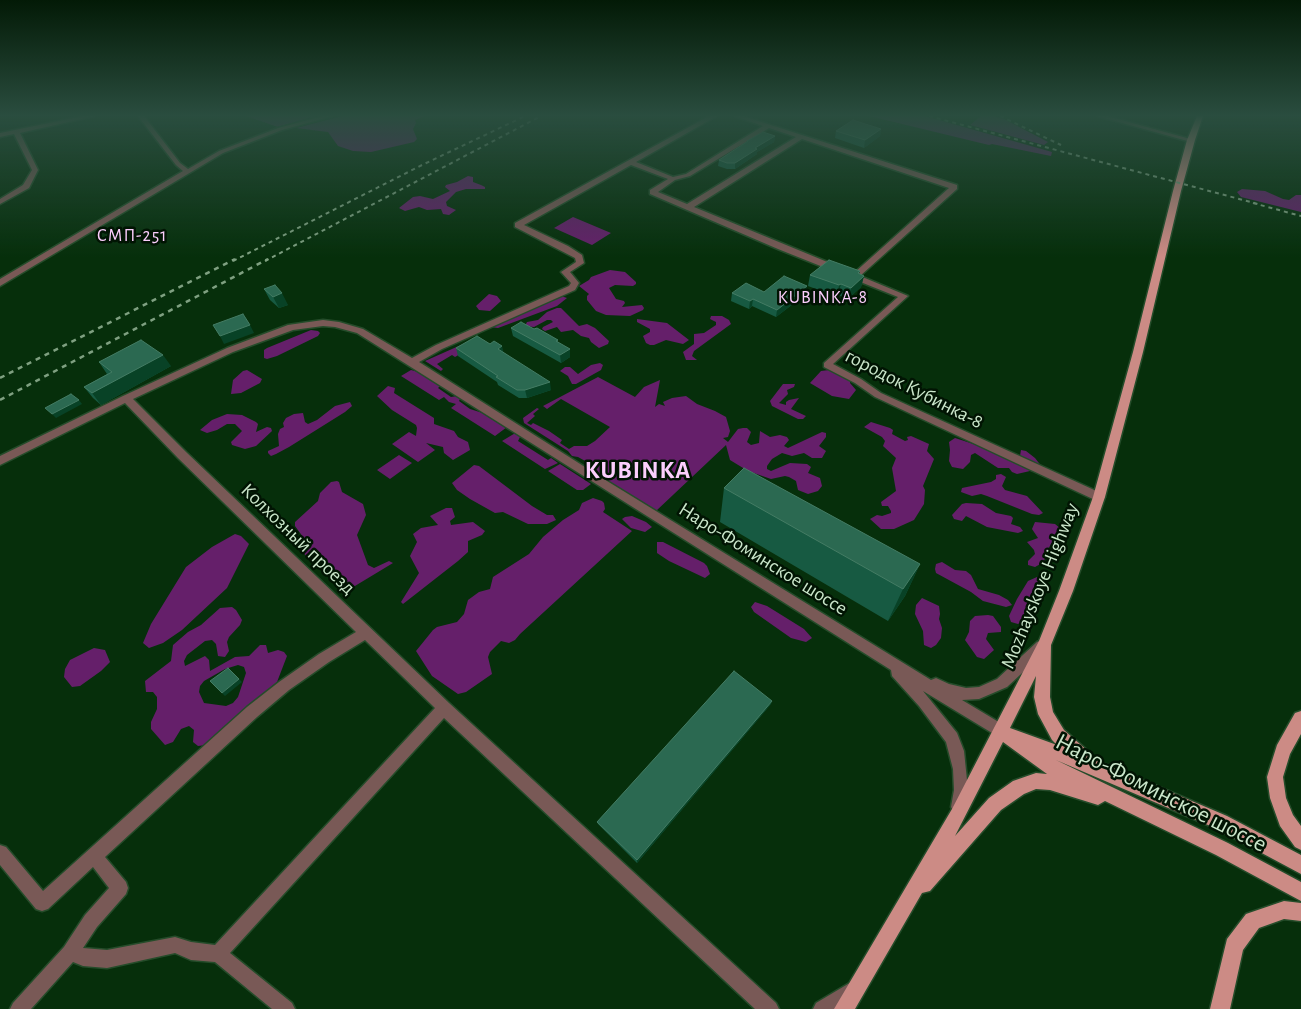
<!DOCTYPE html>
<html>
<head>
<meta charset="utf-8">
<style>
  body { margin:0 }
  canvas { display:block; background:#062f0b }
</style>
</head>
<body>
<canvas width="1301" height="1009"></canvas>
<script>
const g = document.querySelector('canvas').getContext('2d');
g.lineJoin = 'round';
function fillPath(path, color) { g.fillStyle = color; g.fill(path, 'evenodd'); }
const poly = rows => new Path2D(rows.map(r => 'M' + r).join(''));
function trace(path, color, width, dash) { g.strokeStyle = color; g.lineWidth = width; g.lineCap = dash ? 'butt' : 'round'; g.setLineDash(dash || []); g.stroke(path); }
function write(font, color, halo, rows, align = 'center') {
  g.font = font + ' "Alegreya Sans",sans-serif'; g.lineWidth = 5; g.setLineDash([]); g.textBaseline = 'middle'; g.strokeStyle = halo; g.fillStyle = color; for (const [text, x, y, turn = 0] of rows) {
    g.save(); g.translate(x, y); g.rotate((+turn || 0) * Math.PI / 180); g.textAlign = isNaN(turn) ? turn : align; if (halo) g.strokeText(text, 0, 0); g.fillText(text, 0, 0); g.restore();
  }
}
const green = poly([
  [246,116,316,116,278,127],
  [342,116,425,116,415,120,416,123,413,129,417,139,414,142,371,152,353,151,338,146,328,132,296,128],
  [869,116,925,116,1052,152,1051,156,992,144,989,145],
  [981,116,994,116,1004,119,1048,142,1044,145,970,125],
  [468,176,473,177,473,182,481,185,485,187,485,189,466,189,456,192,446,202,447,206,456,210,449,215,443,214,441,209,427,210,419,207,405,211,399,208,413,197,420,196,433,199,450,191,445,187,446,185,457,182],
  [1242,189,1265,191,1283,199,1289,200,1296,195,1301,195,1301,212,1241,197,1237,192],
  [573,217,611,233,592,245,554,228],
  [610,270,625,272,636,282,636,284,633,286,615,285,609,288,616,299,624,301,625,303,622,307,642,305,644,308,643,310,630,316,606,315,596,311,587,300,587,296,589,294,579,286,589,280,591,277],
  [489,294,497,296,501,301,490,311,479,310,476,306],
  [561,296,567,298,557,306,498,328,490,327],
  [557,308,561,308,579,326,587,324,595,328,609,341,608,344,599,348,591,342,589,338,581,336,573,330,561,332,557,327,545,331,542,329,543,327,553,322,551,320,547,320,534,327,525,326,527,322,538,320,547,312],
  [711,316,722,316,729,320,731,324,694,351,692,356,697,360,686,360,683,352,694,344,694,334,704,333,716,325,716,322,710,319],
  [637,319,667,323,689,340,683,344,666,340,654,345,650,345,646,343,643,336,650,332,650,329,637,322],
  [311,330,318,331,320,333,318,336,277,356,267,359,264,358,264,350,267,348],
  [470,341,476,345,455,357,452,355,437,364,443,369,441,371,425,361],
  [600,363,603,365,601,370,576,384,572,384,568,376,560,371,565,367,570,367,578,374,591,365],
  [247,370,262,379,260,383,241,393,231,394,233,380,243,371],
  [411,370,422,373,441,385,438,388,451,397,457,396,460,399,459,401,470,409,489,415,507,427,495,436,451,408,456,404,449,402,444,397,439,400,401,376],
  [829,370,850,378,850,383,856,390,849,399,832,396,810,383,821,371],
  [598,377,635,397,644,387,660,380,655,407,659,404,665,406,663,402,672,398,686,396,697,404,715,411,726,417,730,431,728,437,723,438,728,442,738,429,743,428,747,428,751,432,747,442,751,445,759,443,760,431,770,437,780,435,787,437,789,440,784,446,788,448,822,432,826,433,826,437,819,446,826,451,822,458,812,458,804,453,792,456,782,453,772,459,767,466,767,469,771,471,790,463,807,464,811,467,808,473,820,478,822,486,818,491,808,494,798,490,796,481,789,477,785,476,771,479,748,471,730,460,726,445,656,511,584,466,587,462,578,457,572,456,568,451,524,423,523,418,537,408,539,409,533,414,535,416,527,423,531,425,533,423,549,431,562,440,560,443,569,449,574,446,587,446,595,441,610,427,561,399,547,409,543,406],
  [783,384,795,384,794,387,787,390,788,394,779,403,786,405,786,402,789,400,799,398,791,409,806,416,803,419,798,419,772,406,770,401],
  [388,386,395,388,394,393,434,418,434,424,454,431,458,437,468,442,470,450,453,460,444,453,443,447,426,443,435,450,418,462,392,444,409,432,416,436,417,428,416,425,392,410,377,396],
  [350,402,352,406,345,412,289,447,276,454,271,456,268,453,268,451,279,446,278,434,280,429,284,427,283,423,286,418,294,414,303,413,305,422,308,424,317,420,335,406],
  [227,414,242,415,256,422,258,424,256,432,267,427,271,428,272,431,256,446,245,449,232,445,231,442,242,431,235,424,227,424,217,430,207,433,200,430,212,420],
  [871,422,890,428,893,430,892,434,905,441,908,440,907,437,911,436,929,444,927,451,934,459,923,486,925,490,924,504,914,520,894,529,881,529,870,519,877,515,882,516,891,513,891,511,888,506,882,506,881,502,896,491,892,468,896,458,883,446,885,441,882,437,864,427],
  [517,432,521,435,518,441,548,460,551,458,558,463,545,469,502,441],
  [955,438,995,451,1003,448,1020,456,1021,450,1026,451,1035,458,1042,467,1041,474,1030,471,1017,474,1012,472,1009,468,998,468,975,453,971,455,970,462,963,469,952,467,949,461,950,450,949,442],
  [399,455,412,463,390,479,377,470],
  [560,464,591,484,583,490,577,490,548,471],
  [474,465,479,466,532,506,547,515,553,515,556,520,547,524,528,524,503,512,495,513,470,499,457,490,452,483],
  [1001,474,1006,477,1002,486,1005,490,1027,496,1043,513,1039,515,1032,514,987,496,981,494,972,496,961,492,962,488,991,482,996,479,996,475],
  [337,481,339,482,342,492,363,504,366,515,357,535,368,565,374,568,389,561,393,563,345,592,300,550,303,537,295,526,295,522,318,501,320,493,331,482],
  [593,498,602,501,604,503,605,509,603,512,632,531,520,634,515,640,509,643,501,641,490,652,488,657,492,674,466,692,458,694,432,676,416,651,433,630,437,627,457,622,464,614,468,600,479,592,490,589,493,577,529,554,543,537,563,520,579,510,582,503],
  [966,503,982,504,996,513,1011,516,1013,518,1011,524,1020,527,1023,531,1018,533,987,527,966,516,962,521,954,519,952,515,962,504],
  [446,508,452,508,455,517,450,521,451,525,473,522,485,531,482,535,468,541,468,552,458,561,403,604,401,602,419,573,410,556,417,542,413,534,421,528,438,525,430,516],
  [632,516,646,522,652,527,645,532,631,528,622,519,625,517],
  [1035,522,1055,524,1061,529,1046,552,1044,562,1035,567,1028,565,1028,561,1035,554,1034,550,1027,542,1038,538,1032,529],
  [235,534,241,536,249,544,227,588,182,630,163,643,149,648,143,643,151,624,186,567,212,547],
  [657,542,663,542,704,563,707,566,710,574,705,578,669,561,657,553],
  [942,562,955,570,966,571,971,575,978,589,999,595,1008,600,1012,605,1006,607,983,601,971,592,936,573,935,569,936,564],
  [1037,577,1039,582,1032,592,1021,622,1018,624,1011,622,1009,616,1017,599,1028,581],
  [922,598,939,606,940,614,939,619,942,628,941,638,936,645,931,648,924,645,923,631,915,614,916,605],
  [755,602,767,606,804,629,812,638,806,642,791,638,754,612,751,607],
  [232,607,236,610,242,620,240,625,229,637,227,642,229,651,225,657,218,656,216,644,212,640,205,641,187,655,184,661,185,666,205,656,209,660,210,671,235,657,249,656,260,645,266,645,268,653,278,650,284,652,287,656,277,682,206,745,198,746,193,742,194,730,189,726,181,729,173,742,165,745,151,729,151,722,157,709,157,697,153,692,146,692,145,681,171,661,173,645,188,632,201,625,220,608],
  [238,665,244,667,246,673,238,697,233,703,226,706,204,703,199,692,200,686,204,681,225,669],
  [988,615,993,616,1001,627,1001,632,988,633,986,639,994,650,984,659,977,657,965,640,969,632,970,621,975,616],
  [94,648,105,650,110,662,101,671,80,686,72,687,64,677,65,669,70,660]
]);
const minor = poly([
  [83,116,95,116,20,133,38,170,29,188,0,204,0,199,23,185,32,170,14,134,0,137,0,133,83,116],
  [138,116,144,116,180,163,188,169,219,151,278,128,323,116,333,116,282,130,223,153,0,286,0,279,183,171,176,165,138,116],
  [709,116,717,116,636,162,673,177,686,174,763,126,734,116,743,116,957,185,957,189,860,276,908,296,833,364,861,379,881,393,1103,494,1105,497,1103,500,1095,500,875,397,855,383,824,367,824,363,898,297,778,249,650,194,650,190,668,179,631,165,524,225,568,246,582,255,584,263,570,272,579,283,575,290,442,349,419,362,607,481,931,680,936,678,949,684,966,688,979,687,997,679,1037,642,1042,640,1047,642,1049,646,1047,650,1007,687,979,699,962,700,1007,727,1009,732,1007,737,1002,739,923,691,957,733,964,751,968,790,964,812,959,815,954,812,951,807,954,790,953,769,946,742,919,706,892,676,891,670,357,333,335,327,323,326,293,330,233,352,133,399,186,452,449,703,776,1003,779,1009,755,1009,444,718,230,953,292,1003,295,1009,272,1009,215,962,191,960,175,953,107,968,83,966,73,962,31,1009,10,1009,13,1003,64,947,85,915,109,888,93,867,48,909,42,911,36,909,0,865,0,845,6,847,43,891,247,707,279,682,319,654,356,632,178,458,125,403,0,465,0,456,123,396,227,348,288,325,323,320,339,322,363,329,412,358,436,345,569,286,571,283,561,272,576,262,575,258,515,227,515,223,709,116],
  [769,128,796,137,687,204,658,192,675,180,690,176,769,128],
  [802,139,949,188,854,273,694,207,802,139],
  [365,640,435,708,215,945,191,942,175,937,107,950,83,948,97,927,126,894,128,888,126,882,105,857,257,717,289,690,329,662,365,640],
  [1097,116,1107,116,1194,140,1191,142,1097,116],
  [853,981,859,984,862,990,859,996,838,1009,813,1009,816,1003,853,981]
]);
const major = poly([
  [1197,116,1203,116,1195,140,1181,191,1143,352,1105,497,1073,591,1051,645,1050,697,1053,712,1064,730,1089,752,1091,758,1227,816,1301,855,1301,874,1215,828,1056,760,1228,843,1301,882,1301,901,1216,855,1105,801,1098,805,1050,790,1036,789,1024,794,1001,810,930,891,922,893,855,1009,834,1009,952,809,1039,641,1059,591,1093,497,1133,352,1173,191,1187,140,1197,116],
  [1036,676,1034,697,1038,714,1052,740,1057,745,1010,728,1036,676],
  [1003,742,1047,774,1036,773,1013,781,989,798,955,836,1003,742],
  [1301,711,1301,734,1290,754,1283,777,1286,798,1293,815,1301,826,1301,850,1295,847,1280,826,1270,798,1267,777,1277,745,1295,713,1301,711],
  [1284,901,1301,903,1301,921,1284,919,1259,928,1243,950,1230,1009,1210,1009,1227,939,1246,914,1284,901]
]);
const railFar1 = poly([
  [929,116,1258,204],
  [1000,116,1061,145],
  [1253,203,1301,216],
  [233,261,422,165,525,116],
  [265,261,541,116]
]);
const rail = poly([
  [0,378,235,259],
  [0,400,268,259]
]);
const wall = poly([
  [881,129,880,136,864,148,835,138,836,131],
  [775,136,774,142,757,152,757,154,735,169,727,169,718,166,719,160,746,143,747,141],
  [859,274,864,276,861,287,848,299,838,295,837,297,808,286,810,275],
  [264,289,288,305,279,308,270,300],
  [764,292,806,294,776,317,752,306,749,309,731,301,732,293],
  [511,328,534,329,558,340,558,343,570,357,561,363,513,336],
  [490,344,504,353,551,390,527,398,519,398,498,385,497,382,458,356,456,348],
  [99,362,171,366,101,405,93,398,84,387,107,374],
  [724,488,920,564,905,596,888,621,720,522],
  [771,704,637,863,598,824,597,822]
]);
const shadedWall = poly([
  [881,129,880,136,864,148,865,140],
  [775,136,774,142,757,152,757,154,735,169,735,163,755,148],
  [860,271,857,282,864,276,861,287,848,299,851,288,858,273],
  [841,284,838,295,837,297,839,285],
  [807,286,806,294,776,317,777,310],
  [282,293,288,305,279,308,273,297],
  [753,299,752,306,749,309,750,301],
  [250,325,254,333,224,344,220,336],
  [502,346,504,354,498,349],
  [570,349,570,357,561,363,560,355],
  [163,355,171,366,101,405,92,393],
  [550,382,551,390,527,398,525,390],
  [79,400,82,404,56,418,52,414],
  [920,564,905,596,888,621,903,589],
  [239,679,242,682,225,696,222,693],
  [772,701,771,704,637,863,637,860]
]);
const building = poly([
  [853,120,881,129,865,140,836,131,853,120],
  [763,132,775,136,755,148,757,149,735,163,727,163,719,160,748,141,747,141,763,132],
  [829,260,860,271,858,273,864,276,851,288,841,284,839,285,810,275,829,260],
  [784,276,807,286,777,310,753,299,750,301,732,293,746,283,764,292,784,276],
  [275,285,282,293,273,297,264,289,275,285],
  [243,314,250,325,220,336,213,325,243,314],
  [521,322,534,329,537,328,558,340,556,341,570,349,560,355,511,328,521,322],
  [477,336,490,344,494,341,502,346,498,349,550,382,525,390,517,390,496,377,498,376,456,348,477,336],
  [141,340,163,355,92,393,84,387,112,372,99,362,141,340],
  [71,394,79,400,52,414,45,408,71,394],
  [744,468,920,564,903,589,724,488,744,468],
  [228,668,239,679,222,693,210,681,228,668],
  [734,671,772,701,637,860,597,822,734,671]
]);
const farNeighbourhoodnames = [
  ["СМП-251",132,236],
  ["KUBINKA-8",823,298]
];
const streetNames = [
  ["городок Кубинка-8",914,389,27],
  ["Колхозный проезд",298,539,44],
  ["Наро-Фоминское шоссе",763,559,32],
  ["Mozhayskoye Highway",1040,586,-68]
];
const nearStreetnames = [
  ["Наро-Фоминское шоссе",1161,793,27]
];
const districtNames = [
  ["KUBINKA",638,470]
];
fillPath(green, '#651f6a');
trace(minor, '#254c2a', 3);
trace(major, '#254c2a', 3);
fillPath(minor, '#795956');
fillPath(major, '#cc8b85');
trace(railFar1, '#7fa081', 2, [4, 4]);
trace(rail, '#7fa081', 2.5, [5, 5]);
fillPath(wall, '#175a42');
fillPath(shadedWall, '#084226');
fillPath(building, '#2b6951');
trace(building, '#447c64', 1);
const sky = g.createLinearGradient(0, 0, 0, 257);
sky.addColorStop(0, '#031a06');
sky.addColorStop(0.45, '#2a4d3f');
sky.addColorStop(1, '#2a4d3f00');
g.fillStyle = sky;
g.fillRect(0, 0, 1301, 257);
g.letterSpacing = '1px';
write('18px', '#fccefd', '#011403', farNeighbourhoodnames);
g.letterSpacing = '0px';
write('20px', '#cae6ca', '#011403', streetNames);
write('24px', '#cae6ca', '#011403', nearStreetnames);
g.letterSpacing = '1px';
write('bold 25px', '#fccefd', '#011403', districtNames);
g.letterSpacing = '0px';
</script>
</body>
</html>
